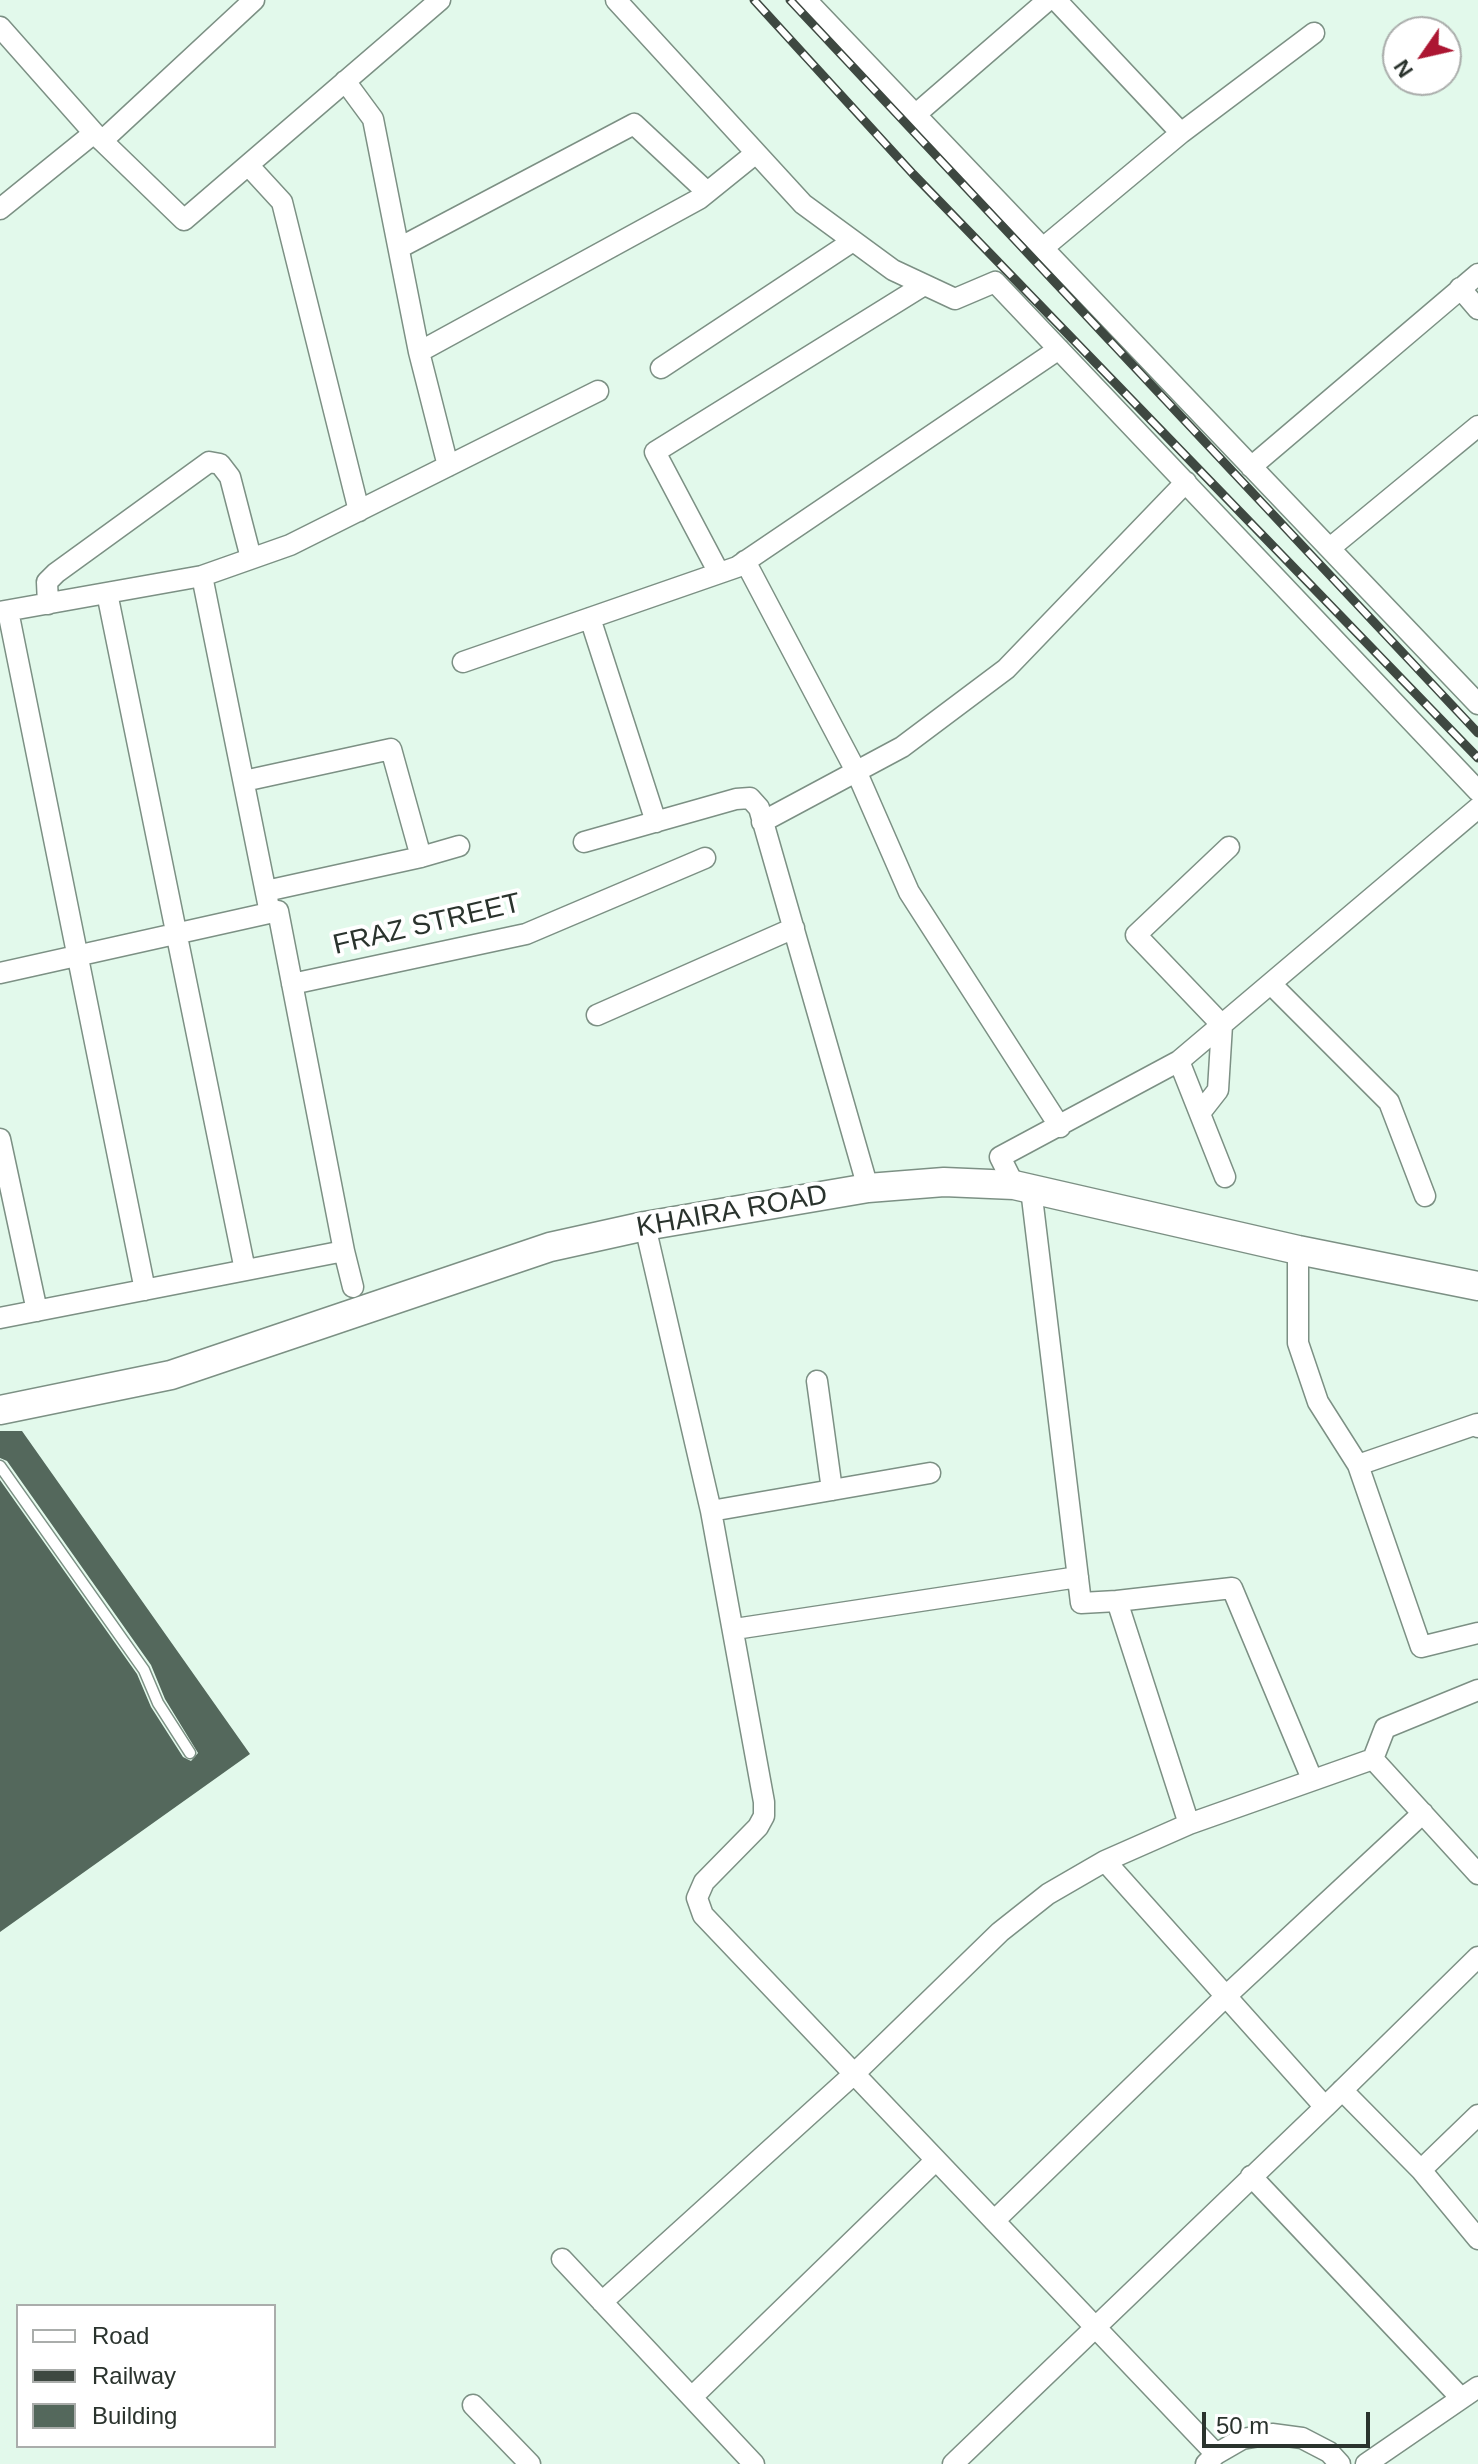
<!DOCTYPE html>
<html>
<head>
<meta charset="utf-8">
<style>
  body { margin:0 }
  #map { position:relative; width:1478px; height:2464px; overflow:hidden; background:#e2f9eb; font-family:Arial,sans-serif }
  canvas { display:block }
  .legend { position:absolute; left:16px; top:2304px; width:260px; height:144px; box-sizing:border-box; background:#fff; border:2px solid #aaadab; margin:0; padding:10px 14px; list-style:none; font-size:24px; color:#2a332d }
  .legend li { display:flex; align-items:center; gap:16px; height:40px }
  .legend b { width:40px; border:2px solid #aaadab }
  .north { position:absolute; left:1382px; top:16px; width:80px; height:80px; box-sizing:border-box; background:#fff; border:2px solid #aaadab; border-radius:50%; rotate:236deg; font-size:22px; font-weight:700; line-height:32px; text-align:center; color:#2a332d }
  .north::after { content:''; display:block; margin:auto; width:28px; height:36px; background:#ac1632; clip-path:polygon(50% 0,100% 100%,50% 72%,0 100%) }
  .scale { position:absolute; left:1202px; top:2412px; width:168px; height:36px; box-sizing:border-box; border:4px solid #2a332d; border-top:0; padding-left:10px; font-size:24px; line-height:28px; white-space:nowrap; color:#2a332d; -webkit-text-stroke:6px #fff; paint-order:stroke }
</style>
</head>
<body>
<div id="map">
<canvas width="1478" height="2464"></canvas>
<ul class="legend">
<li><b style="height:10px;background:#fff"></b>Road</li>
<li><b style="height:10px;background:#3e4841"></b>Railway</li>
<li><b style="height:22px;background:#54685c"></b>Building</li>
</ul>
<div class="north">N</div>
<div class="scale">50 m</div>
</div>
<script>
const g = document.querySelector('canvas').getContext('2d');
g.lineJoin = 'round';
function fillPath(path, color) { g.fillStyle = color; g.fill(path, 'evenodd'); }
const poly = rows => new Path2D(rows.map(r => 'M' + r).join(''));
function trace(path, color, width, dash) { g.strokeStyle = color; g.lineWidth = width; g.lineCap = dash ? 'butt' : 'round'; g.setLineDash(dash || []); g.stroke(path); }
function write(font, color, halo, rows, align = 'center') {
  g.font = font + ' Arial,sans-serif'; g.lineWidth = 8; g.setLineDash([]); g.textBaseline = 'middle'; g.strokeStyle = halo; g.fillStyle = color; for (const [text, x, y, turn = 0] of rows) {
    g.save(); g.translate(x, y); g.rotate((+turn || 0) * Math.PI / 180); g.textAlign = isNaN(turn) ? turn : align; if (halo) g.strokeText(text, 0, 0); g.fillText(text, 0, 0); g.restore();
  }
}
const building = poly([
  [0,1431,22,1431,250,1754,0,1932,0,1480,137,1674,151,1707,183,1757,191,1761,198,1753,165,1699,151,1665,7,1461,0,1458]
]);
const lane = poly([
  [0,1466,144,1670,158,1703,190,1753]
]);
const street = poly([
  [616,0,803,204,893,270,955,299,995,282,1478,791],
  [806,0,1478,704],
  [0,27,94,133],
  [345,81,373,119,419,352,699,199,756,153],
  [915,115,1048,0],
  [1181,133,1314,33],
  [102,141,254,0],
  [248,165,282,202,359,511],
  [0,209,94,133,184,220,440,0],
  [399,248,634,124,707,192],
  [1043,248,1181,133,1056,0],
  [1460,288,1478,309],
  [419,352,448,466],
  [661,368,853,241],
  [1251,467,1478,274],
  [1330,548,1478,426],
  [745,561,857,773,909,892,1060,1127],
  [719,573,655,452,924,285],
  [202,576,290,545,598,391],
  [107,593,245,1270],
  [48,604,47,582,56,573,209,462,220,464,230,477,251,558],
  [8,611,145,1290],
  [0,612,202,576,270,913],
  [590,618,656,822],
  [463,662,737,567,1059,349],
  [244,781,391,749,421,857,459,846],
  [762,822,902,747,1006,669,1186,482],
  [584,842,736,799,750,798,759,808,868,1188],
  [266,891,421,857],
  [0,973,278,911,344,1251,0,1318],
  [292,984,526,934,705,858],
  [1271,984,1389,1102,1425,1196],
  [597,1015,794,928],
  [1179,1061,1225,1177],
  [1200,1113,1218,1090,1222,1025,1136,935,1229,847],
  [0,1139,37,1311],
  [1014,1185,1000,1157,1179,1061,1478,808],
  [645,1226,711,1511,764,1802,764,1816,758,1827,704,1882,697,1898,703,1915,1216,2454],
  [1298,1250,1298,1343,1318,1402,1358,1465,1477,1424,1478,1427],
  [344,1251,353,1287],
  [817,1381,832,1490],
  [1358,1465,1421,1647,1478,1633],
  [711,1511,930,1473],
  [1117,1601,1232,1588,1312,1779],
  [735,1629,1078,1577],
  [1478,1690,1385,1728,1373,1759,1478,1874],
  [1189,1824,1373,1759],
  [1342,2090,1421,2170,1478,2239],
  [1325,2107,1478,1957],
  [1421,2170,1478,2115],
  [1251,2176,1461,2398],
  [994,2221,1225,1997,1423,1813],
  [562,2259,754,2464],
  [602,2302,855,2073,1000,1932,1048,1894,1105,1861],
  [692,2397,935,2161],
  [473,2405,530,2464],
  [953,2464,1325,2107,1105,1861,1189,1824,1117,1601,1081,1603,1031,1189],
  [1206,2464,1216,2454,1242,2439,1272,2434,1302,2438,1329,2452,1340,2464],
  [1366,2464,1478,2387]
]);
const secondary = poly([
  [0,1410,171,1375,550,1247,645,1226,868,1188,944,1182,1014,1185,1298,1250,1478,1286]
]);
const rail = poly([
  [754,0,913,174,1478,758],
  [790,0,1478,733]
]);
const streetNames = [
  ["FRAZ STREET",427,925,-13],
  ["KHAIRA ROAD",732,1212,-10]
];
fillPath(building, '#54685c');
trace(lane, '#7c9084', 13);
trace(street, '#7c9084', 23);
trace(secondary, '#7c9084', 31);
trace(lane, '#fff', 10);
trace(street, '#fff', 20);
trace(secondary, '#fff', 28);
trace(rail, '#3e4841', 9);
trace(rail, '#fff', 6, [18]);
write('28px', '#2a332d', '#fff', streetNames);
</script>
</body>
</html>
